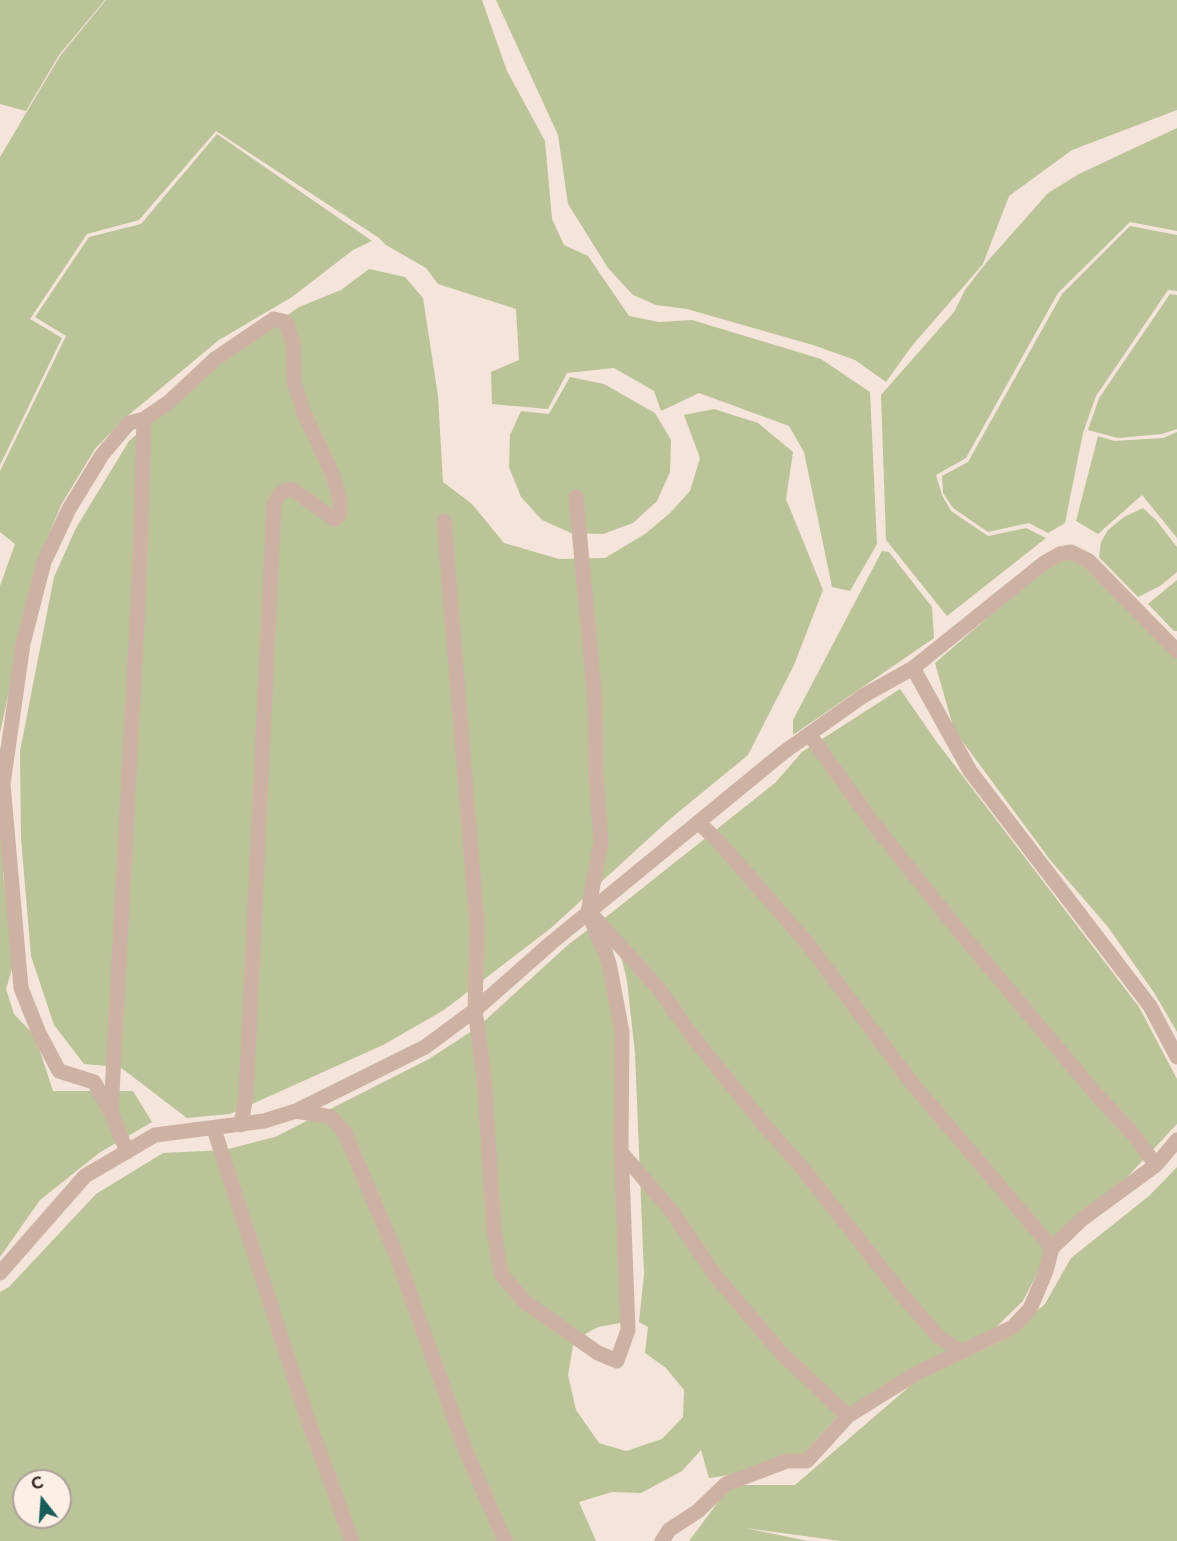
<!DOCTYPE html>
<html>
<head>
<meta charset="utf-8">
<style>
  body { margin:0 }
  #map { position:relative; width:1177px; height:1541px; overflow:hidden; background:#f4e4d9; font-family:Montserrat,sans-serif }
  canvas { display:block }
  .north { position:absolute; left:12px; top:1469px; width:60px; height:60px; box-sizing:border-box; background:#fbefe6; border:2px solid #ada099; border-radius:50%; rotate:343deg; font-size:16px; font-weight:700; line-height:24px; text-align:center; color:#382a26 }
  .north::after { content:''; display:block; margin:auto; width:21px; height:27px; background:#185d5a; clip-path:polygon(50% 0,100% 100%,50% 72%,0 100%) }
</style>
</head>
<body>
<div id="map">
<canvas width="1177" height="1541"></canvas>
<div class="north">С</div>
</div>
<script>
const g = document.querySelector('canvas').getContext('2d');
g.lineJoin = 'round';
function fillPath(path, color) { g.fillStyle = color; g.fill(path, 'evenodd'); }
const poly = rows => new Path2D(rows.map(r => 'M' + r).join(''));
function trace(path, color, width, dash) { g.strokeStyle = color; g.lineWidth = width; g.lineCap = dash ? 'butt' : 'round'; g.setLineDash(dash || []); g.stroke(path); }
const green = poly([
  [0,0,105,0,59,55,26,111,0,104],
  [106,0,482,0,507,71,545,141,552,219,564,245,588,256,629,316,659,322,692,320,821,359,870,392,877,544,850,591,832,587,804,452,789,426,699,393,661,411,654,391,614,368,567,373,548,409,492,404,491,372,519,360,516,309,438,284,426,268,386,245,379,238,216,131,139,220,87,234,30,319,62,338,0,465,0,157,60,56],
  [496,0,1177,0,1177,110,1072,150,1009,196,983,264,911,347,886,382,855,360,813,345,687,309,656,305,633,295,608,268,568,204,558,135],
  [1177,128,1177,231,1130,222,1058,293,966,458,936,475,942,495,951,511,988,536,1026,528,1046,538,947,616,886,540,881,395,954,312,965,290,986,263,1048,193,1079,174],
  [217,134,372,241,353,250,292,297,219,340,125,418,95,449,61,505,35,569,0,733,0,586,15,544,0,532,0,471,66,336,35,317,89,237,141,224],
  [1130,226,1177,235,1177,291,1168,290,1096,396,1083,433,1065,523,1048,533,1029,523,988,532,953,508,943,493,942,476,968,462,1062,294],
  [369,269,405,277,423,298,438,396,443,482,472,504,504,543,559,559,605,558,645,534,670,513,690,491,700,458,684,415,714,409,758,423,793,452,786,499,823,590,794,665,748,755,670,819,551,928,444,1010,383,1045,230,1114,187,1118,120,1067,84,1064,54,1025,31,956,21,838,20,751,54,577,76,528,129,441,213,369,299,307,341,290],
  [1170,294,1177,295,1177,429,1162,434,1118,438,1088,430,1099,398],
  [570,377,604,384,655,413,671,440,670,472,657,501,633,523,603,534,571,533,542,520,521,497,509,467,510,435,521,411,549,414],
  [1177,432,1177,538,1142,495,1098,534,1076,521,1098,436,1114,441,1163,438],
  [1143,508,1156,520,1177,547,1177,572,1160,586,1138,597,1099,557,1101,542,1108,530,1124,517],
  [882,551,889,552,932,607,934,638,793,735,793,720],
  [1068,559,1082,559,1177,656,1177,1032,1155,994,1108,927,1051,861,954,730,935,663,1052,562],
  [1177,580,1177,631,1174,631,1148,604],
  [900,689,936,741,1139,1007,1177,1079,1177,1124,1084,1223,1045,1258,1023,1301,992,1331,837,1417,793,1466,709,1478,701,1450,682,1471,641,1493,612,1492,579,1502,596,1541,0,1541,0,1292,9,1287,96,1194,163,1153,224,1150,275,1137,429,1059,478,1027,569,944,593,926,611,941,619,979,626,1322,598,1327,574,1340,568,1375,576,1410,599,1443,626,1451,662,1439,683,1417,684,1390,666,1368,645,1353,648,1327,639,1322,644,1274,635,1053,627,981,618,943,601,921,775,783,802,752],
  [24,1481,60,1481,60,1517,24,1517],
  [0,748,11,749,3,875,15,959,6,989,14,1014,35,1036,53,1091,133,1091,152,1122,99,1153,40,1200,0,1257],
  [1177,1167,1177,1541,841,1541,745,1528,808,1541,689,1541,731,1485,795,1485,917,1380,1001,1341,1045,1304,1071,1258,1149,1196]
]);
const minor = poly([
  [444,521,477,924,475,1010,484,1076,494,1231,501,1274,525,1302,598,1353,617,1361,628,1330,621,1146,622,1032,609,963,588,912,601,841,596,777,595,701,576,497],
  [913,668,970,771,1150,1006,1177,1057],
  [809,734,873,823,955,926,1096,1094,1133,1134,1156,1165],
  [699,823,719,842,808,944,911,1082,1052,1248],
  [595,918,659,989,693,1037,765,1126,800,1165,903,1296,939,1337,959,1350],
  [296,1111,331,1117,345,1133,396,1254,467,1454,505,1541],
  [111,1112,139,585,144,419],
  [214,1129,307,1417,352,1541],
  [127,1152,111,1112,94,1082,59,1071,39,1033,21,988,3,784,23,644,44,562,69,509,102,455,129,423,144,419,169,402,215,359,274,319,286,322,293,343,294,382,304,413,332,473,340,499,340,514,334,519,292,489,281,492,274,504,246,1095,241,1125],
  [621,1152,673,1213,715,1275,782,1354,848,1416],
  [0,1273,85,1176,155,1135,264,1121,296,1111,425,1047,475,1010,551,943,784,752,863,696,913,668,1044,563,1060,554,1071,552,1089,561,1177,651],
  [662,1541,669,1530,698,1511,726,1484,787,1461,807,1461,848,1416,917,1373,1013,1327,1030,1309,1046,1271,1052,1248,1081,1220,1156,1165,1177,1140]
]);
fillPath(green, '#bac498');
trace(minor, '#cdb2a4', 15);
</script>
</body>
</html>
